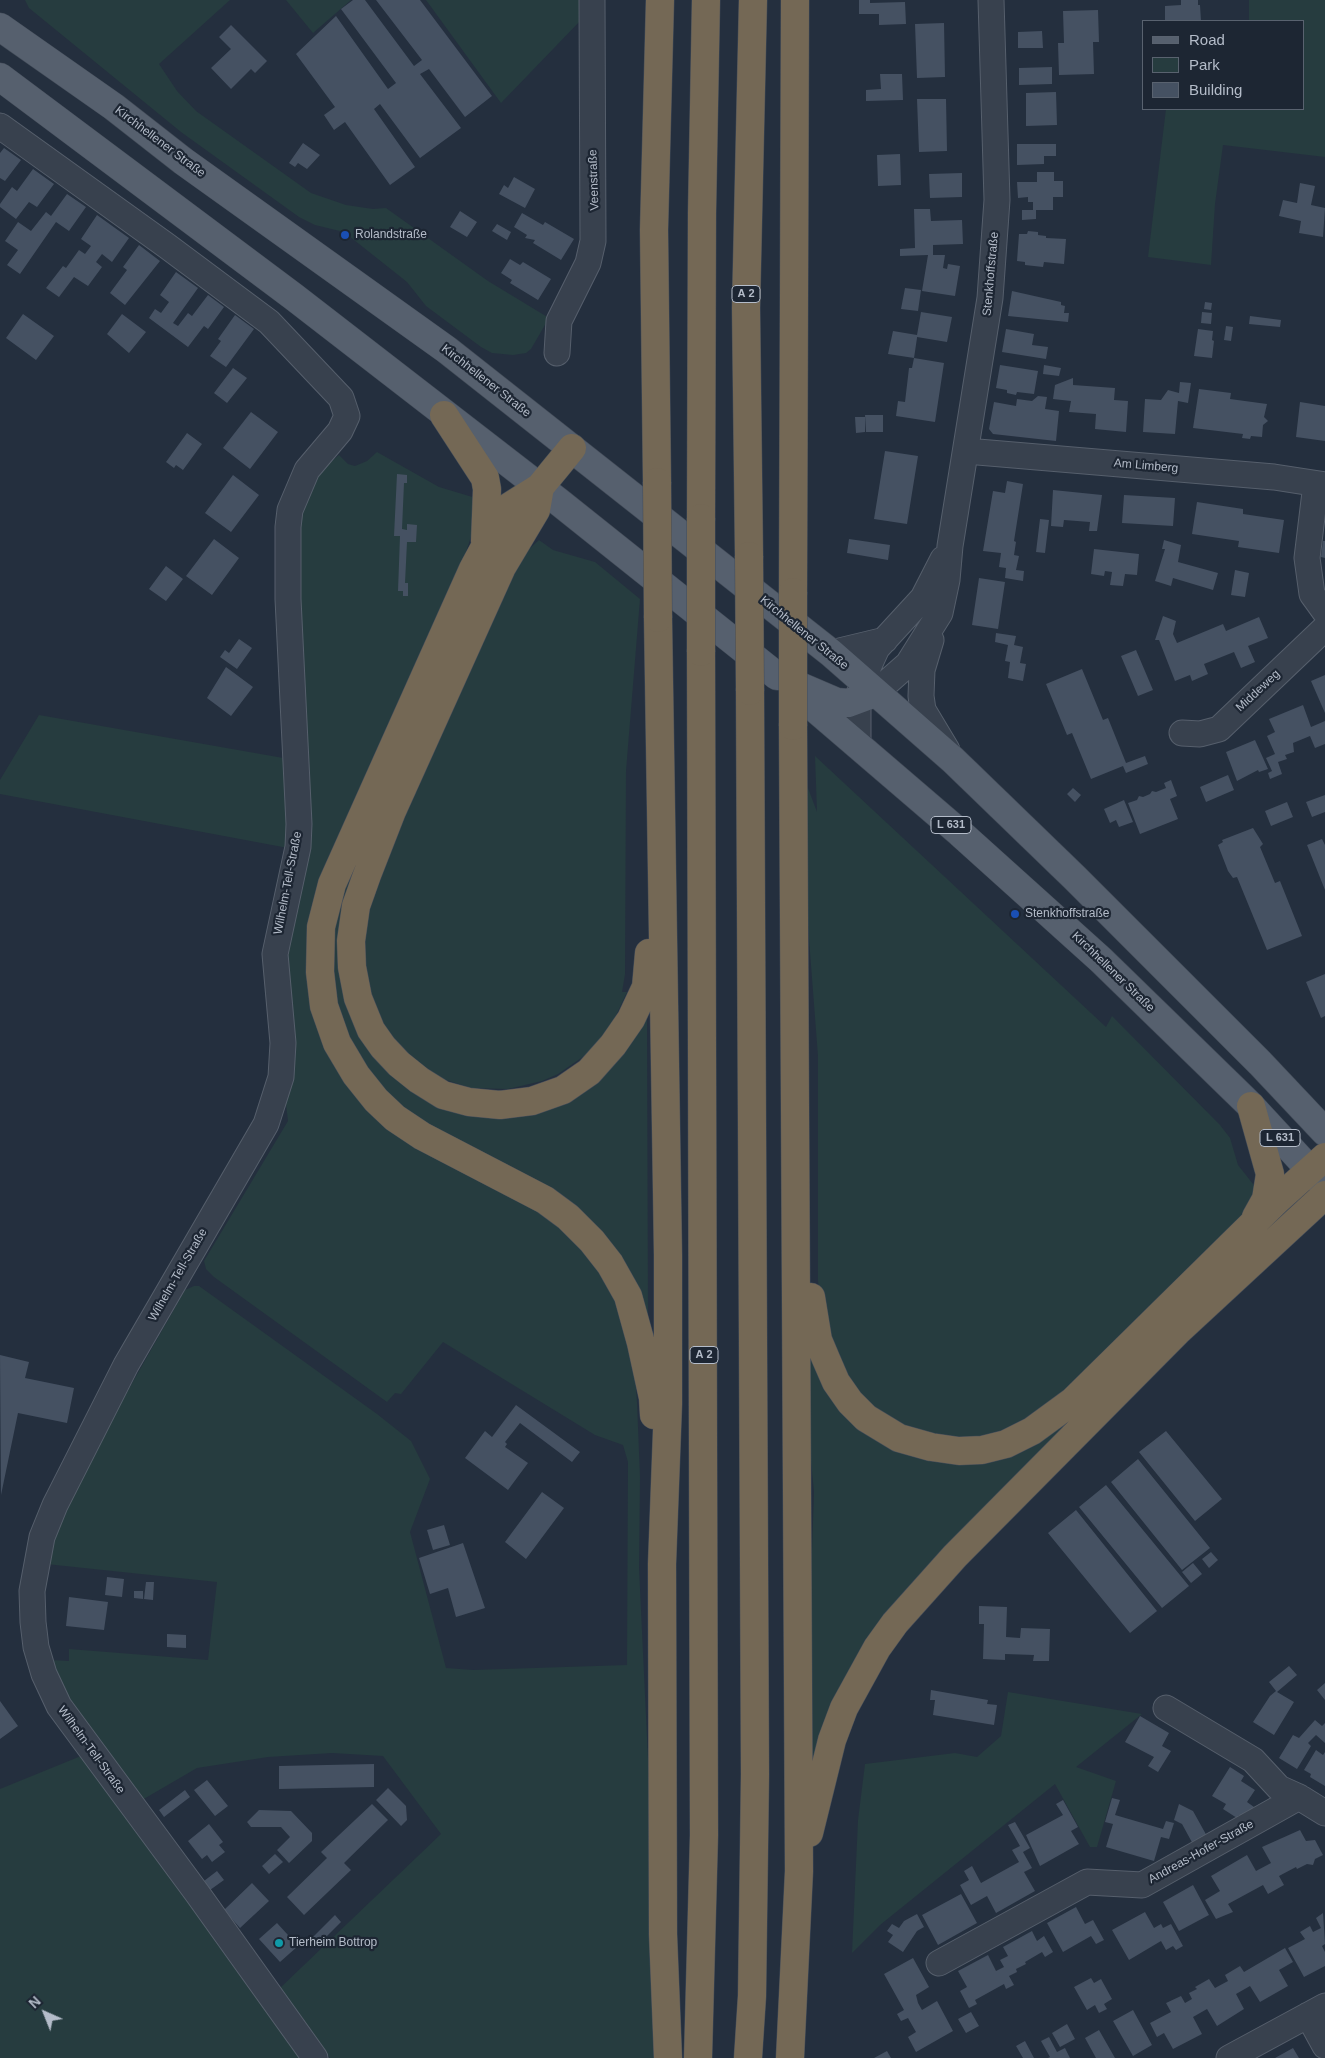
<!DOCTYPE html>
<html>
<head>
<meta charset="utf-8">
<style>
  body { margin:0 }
  #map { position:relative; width:1325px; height:2058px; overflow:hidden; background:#242f3e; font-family:Arial,sans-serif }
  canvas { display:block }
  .legend { position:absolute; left:1142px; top:20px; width:162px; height:90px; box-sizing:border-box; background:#1d2633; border:1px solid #59626f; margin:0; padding:6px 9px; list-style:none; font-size:15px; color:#b4bcc9 }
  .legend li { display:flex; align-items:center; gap:10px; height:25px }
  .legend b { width:25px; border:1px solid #59626f }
  .north { position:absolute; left:20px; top:1988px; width:50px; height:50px; -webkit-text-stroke:4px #1d2633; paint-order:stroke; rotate:316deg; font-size:14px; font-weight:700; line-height:20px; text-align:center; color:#b4bcc9 }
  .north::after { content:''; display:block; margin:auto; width:18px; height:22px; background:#b4bcc9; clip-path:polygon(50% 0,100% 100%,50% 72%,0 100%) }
</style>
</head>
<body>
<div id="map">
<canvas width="1325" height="2058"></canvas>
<ul class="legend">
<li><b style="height:6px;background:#56606e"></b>Road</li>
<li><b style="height:14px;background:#263c3f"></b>Park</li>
<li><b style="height:14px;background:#455162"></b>Building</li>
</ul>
<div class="north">N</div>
</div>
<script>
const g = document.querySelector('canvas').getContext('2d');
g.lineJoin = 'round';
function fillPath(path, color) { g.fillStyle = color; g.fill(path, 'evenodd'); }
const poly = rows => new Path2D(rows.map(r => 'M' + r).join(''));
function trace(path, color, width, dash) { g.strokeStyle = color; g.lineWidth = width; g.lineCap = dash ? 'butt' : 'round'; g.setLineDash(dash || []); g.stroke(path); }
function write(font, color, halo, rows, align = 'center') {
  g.font = font + ' Arial,sans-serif'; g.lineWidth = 4.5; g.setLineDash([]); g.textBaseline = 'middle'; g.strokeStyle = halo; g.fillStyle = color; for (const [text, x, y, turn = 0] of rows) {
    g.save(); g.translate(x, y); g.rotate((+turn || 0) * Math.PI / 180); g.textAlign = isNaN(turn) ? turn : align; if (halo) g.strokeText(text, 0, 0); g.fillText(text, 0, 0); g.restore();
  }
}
const green = poly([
  [25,0,230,0,159,64,177,91,196,111,311,193,346,205,373,209,386,208,488,281,549,318,531,349,526,353,513,355,492,353,481,347,426,306,407,282,344,232,315,225,299,217,181,132,29,8],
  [286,0,351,0,313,33],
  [426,0,582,0,582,19,501,103],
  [1249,0,1325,0,1325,157,1223,145,1215,204,1211,265,1148,257,1166,109,1304,109,1304,21,1249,21],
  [377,452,439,487,479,499,478,515,456,583,320,895,334,1058,569,1233,602,1275,616,1302,634,1360,637,1402,640,1477,639,1568,651,1822,656,2058,330,2058,280,1988,441,1834,383,1756,332,1753,268,1757,197,1768,142,1800,68,1700,50,1660,69,1661,69,1649,208,1660,217,1582,46,1564,50,1545,73,1493,118,1408,185,1290,194,1286,199,1286,377,1414,411,1441,430,1479,410,1532,446,1668,473,1670,627,1665,628,1462,623,1445,595,1435,443,1342,401,1394,395,1393,387,1402,214,1277,206,1269,204,1261,288,1121,286,1104,281,1105,286,1005,296,511,327,455,332,461,339,455,348,464,355,466,367,461],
  [539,540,553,550,595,562,640,599,626,771,625,974,622,992,627,992,612,1024,590,1052,558,1074,542,1081,508,1089,471,1088,440,1078,397,1045,372,1008,362,948,370,908,399,828,516,570,526,552],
  [39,715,289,759,288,848,0,794,0,780],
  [815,756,1106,1027,1112,1016,1220,1125,1230,1138,1238,1165,1257,1189,1240,1220,1073,1389,1019,1429,953,1442,888,1422,845,1380,820,1303,818,1280,818,1056,807,913,806,789,808,788,817,812],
  [375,820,347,909,383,1062,517,1110,647,1016,648,1320,624,1273,424,1128,371,1080,338,1017,330,947,345,884],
  [1277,1210,1286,1220,927,1570,812,1775,810,1609,814,1492,807,1420,808,1350,841,1406,986,1459],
  [1008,1692,1142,1714,1076,1767,1116,1781,1097,1847,1090,1847,1055,1784,880,1925,852,1953,858,1820,865,1764,955,1753,977,1757,1001,1736],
  [81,1756,163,1865,300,2058,0,2058,0,1789]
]);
const building = poly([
  [353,0,365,0,414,66,422,60,376,0,420,0,492,96,465,117,429,69,420,74,461,128,420,158,380,104,374,109,415,167,390,185,345,122,334,130,324,115,335,107,296,54,336,16,388,89,396,83,341,9],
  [859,0,870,0,870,3,905,2,906,24,879,25,879,14,859,14],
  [1181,0,1198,0,1198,5,1200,5,1201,21,1165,21,1165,6,1181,5],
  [1098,10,1099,42,1093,42,1094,74,1059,75,1058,43,1064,43,1063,11],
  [944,23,945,77,917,78,915,24],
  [231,25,267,61,255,73,251,69,231,89,211,68,231,49,219,37],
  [1042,31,1043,48,1018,48,1018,32],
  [1052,67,1052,84,1019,85,1019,68],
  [880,74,902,74,903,100,866,101,866,90,881,89],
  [1056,92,1057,125,1026,126,1026,93],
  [917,99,946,99,947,151,919,152],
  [303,143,320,155,307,169,298,163,295,167,289,163],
  [1017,144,1056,144,1056,156,1044,156,1044,164,1017,165],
  [4,148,21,160,5,181,0,178,0,153],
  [900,154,901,185,878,186,877,155],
  [33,169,54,184,37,207,29,202,16,219,0,207,0,204,12,187,17,191],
  [1037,172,1054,172,1054,181,1063,181,1063,197,1053,197,1053,210,1036,210,1036,219,1022,220,1022,210,1033,210,1033,202,1028,202,1028,197,1018,198,1017,182,1037,182],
  [962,173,962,197,930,198,929,174],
  [514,177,535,189,525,208,499,194,504,185,508,188],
  [1300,183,1315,186,1311,205,1325,208,1323,237,1299,233,1301,221,1279,216,1283,200,1297,203],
  [67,194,86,207,69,231,56,222,20,274,7,265,18,250,5,241,18,222,31,231,46,212,51,216],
  [914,209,930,209,931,221,962,220,963,244,933,245,933,255,945,255,943,268,947,269,948,264,960,266,955,296,922,291,928,255,900,256,900,249,915,248],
  [460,211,477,222,467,237,450,227],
  [522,213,543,225,545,222,574,239,561,260,533,243,535,240,525,238,527,235,514,227],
  [97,215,129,238,112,262,102,254,96,262,102,267,88,286,74,277,59,297,46,288,63,266,66,268,79,250,85,254,91,246,81,239],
  [497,224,511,232,507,240,492,231],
  [1028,231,1038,232,1038,235,1046,236,1046,238,1066,239,1064,264,1044,262,1043,267,1025,265,1025,262,1017,261,1019,234,1027,234],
  [139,245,160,261,125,305,110,293,127,270,123,267],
  [510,259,520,265,523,262,551,279,538,300,510,283,512,280,501,273],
  [176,272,198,288,173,323,178,326,188,313,192,316,208,295,224,307,208,329,204,326,188,347,149,318,155,309,161,313,169,302,160,295],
  [905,288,921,290,918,311,901,309],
  [1012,291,1061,302,1061,305,1065,306,1064,313,1069,313,1068,322,1008,316],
  [1205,302,1212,303,1211,310,1204,309],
  [921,312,952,317,947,342,917,337,917,338,914,358,944,363,935,422,896,416,898,401,905,402,909,368,912,368,914,358,888,354,893,331,917,335],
  [1202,312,1212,313,1211,324,1201,323],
  [23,314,54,336,36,360,6,338],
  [122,314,146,332,129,353,107,334],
  [235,315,254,329,226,367,210,356,221,341,218,339],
  [1250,316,1281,320,1280,327,1249,324],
  [1226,326,1233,327,1231,341,1224,340],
  [1006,329,1034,334,1032,345,1048,347,1046,359,1002,352],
  [1198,329,1213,331,1212,340,1214,341,1212,358,1194,356],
  [1000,365,1038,371,1034,394,1017,392,1016,395,1007,393,1007,390,996,388],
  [1044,365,1061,368,1059,376,1043,374],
  [233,368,247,378,227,403,214,393],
  [1073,378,1073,385,1115,388,1114,400,1128,401,1126,432,1095,429,1096,414,1069,412,1071,401,1053,399,1055,385],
  [1180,382,1191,383,1188,403,1178,401,1175,434,1143,432,1145,399,1161,400,1168,390,1179,393],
  [1199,389,1231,393,1230,399,1267,404,1264,417,1268,421,1263,425,1262,437,1251,436,1250,439,1242,438,1243,434,1193,428],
  [1038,396,1047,397,1045,409,1059,411,1056,441,993,434,989,429,994,402,1016,406,1017,399,1032,401],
  [1300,402,1325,406,1325,441,1296,437],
  [251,412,278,432,250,469,223,448],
  [865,415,883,415,883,432,866,432],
  [855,417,865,417,865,432,856,433],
  [187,433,202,444,183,470,176,465,174,468,166,462],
  [885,451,918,456,907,524,874,519],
  [397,474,407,475,407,483,404,483,402,529,407,530,407,524,417,525,416,542,407,542,405,583,408,583,408,596,403,596,403,591,398,591,400,536,394,536],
  [233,475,259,495,231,532,205,513],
  [1007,481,1023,484,1014,541,1016,542,1014,555,1019,556,1016,570,1024,571,1023,581,1005,578,1006,568,999,567,1001,553,983,551,993,491,1005,493],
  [1053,490,1102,495,1097,531,1089,531,1090,522,1064,520,1063,527,1051,526],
  [1124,495,1175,498,1173,526,1122,523],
  [1197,502,1243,509,1243,514,1284,520,1279,553,1238,547,1239,541,1192,534],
  [1040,519,1049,520,1045,553,1036,552],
  [214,539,239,558,212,595,186,576],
  [849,539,890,545,888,560,847,553],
  [1164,540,1181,545,1178,562,1218,573,1213,590,1173,578,1171,586,1155,581,1165,549,1162,549],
  [1323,541,1325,541,1325,558,1321,557],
  [1094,549,1139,554,1137,575,1125,574,1123,586,1110,585,1112,572,1105,571,1104,576,1091,574],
  [166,566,183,579,166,601,149,589],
  [1235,570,1249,573,1245,597,1231,595],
  [979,578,1005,582,998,629,972,625],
  [1163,616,1176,621,1173,634,1177,643,1223,624,1226,631,1259,617,1268,638,1248,646,1255,662,1241,668,1234,652,1204,664,1208,674,1192,681,1190,675,1175,681,1159,640,1155,640],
  [996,633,1016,636,1014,645,1023,647,1020,663,1026,664,1023,681,1008,678,1010,662,1005,661,1008,645,995,642],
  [239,639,252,648,237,669,220,657,225,650,229,653],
  [1136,650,1153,690,1138,696,1121,656],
  [226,667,253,687,231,716,207,698],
  [1082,669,1103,720,1108,718,1126,763,1145,756,1148,764,1126,773,1123,766,1091,779,1072,733,1067,735,1046,684],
  [1325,675,1325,713,1311,681],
  [1303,705,1311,727,1325,721,1325,744,1315,748,1310,736,1293,743,1294,752,1285,755,1287,759,1278,762,1282,774,1270,779,1268,773,1272,771,1266,758,1275,754,1267,736,1275,732,1269,719],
  [1255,740,1268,769,1259,772,1258,770,1237,781,1226,752],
  [1228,775,1234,790,1206,802,1200,787],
  [1171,780,1177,796,1170,799,1178,819,1140,834,1128,803,1137,800,1139,796,1143,797,1150,794,1152,791,1156,792,1166,788,1164,783],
  [1073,788,1081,795,1075,802,1067,794],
  [1325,795,1325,812,1312,817,1306,802],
  [1124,800,1133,822,1119,827,1116,820,1110,823,1104,809],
  [1287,802,1293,817,1271,826,1265,811],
  [1253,828,1263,844,1260,847,1275,883,1280,881,1302,936,1267,950,1237,877,1233,878,1228,871,1218,845,1223,842,1222,840],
  [1322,839,1325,845,1325,890,1307,845],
  [1325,974,1325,1016,1321,1018,1306,982],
  [0,1355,29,1362,25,1378,74,1388,67,1423,18,1413,1,1495],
  [516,1405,580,1452,572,1462,520,1423,505,1442,507,1444,505,1447,528,1463,508,1490,465,1458,485,1431,492,1437],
  [1166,1431,1222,1499,1195,1521,1139,1452],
  [1138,1459,1210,1548,1182,1570,1111,1482],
  [1106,1485,1189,1586,1162,1608,1079,1507],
  [542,1492,564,1508,526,1559,505,1542],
  [1076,1510,1157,1611,1130,1633,1048,1533],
  [444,1525,450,1545,433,1550,427,1530],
  [463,1543,485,1608,456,1617,448,1588,430,1594,419,1558],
  [1211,1552,1218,1560,1209,1568,1202,1559],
  [1193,1563,1202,1574,1191,1583,1182,1572],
  [107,1577,124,1579,122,1597,105,1595],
  [146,1582,154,1582,153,1600,144,1599],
  [134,1591,143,1591,143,1599,134,1598],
  [69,1597,108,1602,104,1630,66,1626],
  [979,1606,1007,1607,1006,1637,1020,1638,1021,1628,1050,1629,1049,1661,1033,1661,1034,1655,1005,1654,1005,1660,983,1659,984,1624,979,1624],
  [167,1634,186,1635,186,1648,167,1647],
  [1289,1666,1297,1675,1277,1692,1294,1702,1274,1735,1253,1722,1270,1696,1276,1691,1269,1682],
  [1325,1683,1325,1700,1317,1690],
  [931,1690,988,1700,987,1704,997,1705,994,1725,933,1715,935,1700,930,1700],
  [0,1701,18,1726,0,1739],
  [1140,1716,1169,1733,1162,1746,1171,1751,1158,1772,1148,1766,1154,1757,1125,1742],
  [1315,1720,1322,1726,1325,1723,1325,1743,1316,1735,1308,1743,1311,1746,1297,1769,1279,1758,1293,1735,1299,1738],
  [1316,1750,1323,1755,1325,1752,1325,1786,1310,1777,1311,1774,1304,1770],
  [374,1764,374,1787,279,1789,279,1766],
  [1230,1767,1244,1776,1241,1781,1255,1790,1247,1802,1254,1807,1246,1820,1239,1815,1237,1818,1223,1809,1226,1804,1212,1796],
  [207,1780,228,1806,215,1816,194,1790],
  [388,1788,406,1806,407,1820,401,1826,376,1800],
  [185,1790,190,1797,164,1817,159,1810],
  [1112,1798,1120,1800,1115,1815,1163,1829,1166,1821,1174,1823,1169,1839,1161,1837,1154,1861,1106,1847,1113,1824,1105,1822],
  [1063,1800,1078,1827,1071,1831,1079,1844,1040,1866,1026,1835,1063,1815,1056,1804],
  [372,1804,388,1820,344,1863,351,1870,304,1915,287,1897,327,1858,321,1852],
  [1179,1804,1193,1811,1208,1838,1194,1846,1182,1824,1174,1820],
  [259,1810,291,1811,312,1833,312,1841,289,1863,277,1850,290,1837,281,1827,251,1827,247,1822],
  [1015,1822,1030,1848,1023,1852,1032,1868,1024,1872,1035,1891,996,1913,987,1896,971,1905,960,1885,969,1880,964,1871,972,1866,981,1883,1019,1862,1012,1850,1020,1846,1008,1825],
  [209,1824,223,1842,219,1845,225,1852,212,1862,207,1855,202,1859,188,1841],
  [1300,1830,1306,1841,1315,1840,1323,1855,1315,1859,1313,1865,1307,1864,1297,1869,1296,1867,1279,1876,1284,1885,1268,1894,1263,1885,1228,1904,1233,1912,1216,1919,1205,1900,1220,1891,1211,1876,1247,1855,1256,1871,1271,1863,1262,1847],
  [275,1854,283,1862,269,1874,262,1866],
  [217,1871,224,1880,210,1890,204,1881],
  [252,1883,269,1901,240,1928,224,1910],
  [1193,1885,1209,1915,1179,1931,1163,1902],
  [961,1894,977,1923,938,1945,922,1915],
  [1076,1907,1085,1924,1093,1920,1104,1940,1096,1944,1091,1936,1063,1952,1047,1923],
  [1145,1912,1154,1928,1161,1924,1163,1928,1171,1924,1183,1946,1176,1950,1173,1946,1166,1950,1161,1941,1129,1960,1112,1930],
  [1323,1913,1325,1944,1322,1946,1325,1952,1325,1966,1304,1977,1288,1948,1305,1939,1300,1932,1310,1926,1313,1932,1321,1928,1316,1918],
  [917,1914,924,1927,917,1931,903,1952,888,1942,893,1935,887,1931,892,1924,899,1928,904,1921],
  [335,1915,341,1922,315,1948,308,1942],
  [277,1923,298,1946,280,1962,259,1939],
  [1032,1931,1037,1941,1044,1936,1053,1952,1045,1957,1042,1952,1025,1962,1026,1964,1016,1969,1017,1972,1009,1976,1014,1985,1006,1989,1004,1984,975,2000,977,2004,969,2008,960,1991,967,1987,958,1971,988,1955,996,1971,1004,1967,1000,1960,1008,1956,1003,1947],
  [1285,1948,1293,1962,1279,1970,1288,1986,1260,2002,1250,1986,1236,1994,1244,2009,1217,2026,1207,2009,1193,2017,1202,2034,1173,2049,1164,2033,1157,2037,1150,2023,1171,2012,1166,2003,1181,1996,1185,2003,1192,1999,1189,1993,1197,1989,1195,1987,1209,1979,1215,1988,1228,1981,1225,1975,1240,1966,1244,1972],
  [913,1958,929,1987,916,1995,918,2003,922,2010,937,2001,953,2031,916,2052,908,2037,916,2032,908,2018,901,2021,897,2014,904,2010,884,1974],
  [1091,1978,1094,1983,1101,1979,1112,1999,1104,2004,1107,2009,1099,2013,1095,2005,1087,2010,1074,1987],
  [1133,2010,1152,2045,1133,2056,1113,2021],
  [971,2012,979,2026,966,2033,958,2019],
  [1067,2024,1075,2039,1060,2047,1052,2033],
  [1099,2030,1115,2058,1096,2058,1085,2038],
  [1049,2037,1057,2052,1065,2048,1070,2058,1048,2058,1050,2057,1041,2041],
  [1025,2041,1034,2058,1023,2058,1016,2046],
  [1293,2048,1299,2058,1275,2058],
  [887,2051,891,2058,874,2058]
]);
const minor = poly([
  [0,126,167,246,269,322,341,398,347,416,340,431,307,470,290,510,288,527,288,599,299,824,298,847,275,954,283,1043,281,1077,266,1124,126,1365,55,1505,42,1537,32,1591,33,1622,36,1647,44,1674,59,1706,197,1893,315,2058],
  [557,353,559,321,588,263,593,241,592,0],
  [966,451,1274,477,1325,485],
  [1316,484,1307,558,1312,594,1325,612],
  [931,640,922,670,921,696,923,710,947,750],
  [831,653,885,640],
  [875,693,908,664,940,613,947,580,950,546,990,298,997,200,991,0],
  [1182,733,1200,734,1219,729,1325,628],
  [858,744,858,701,862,681,877,648,923,598,943,559],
  [1166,1708,1253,1760,1279,1788,1299,1797],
  [939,1963,1087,1882,1142,1885,1299,1797,1325,1813],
  [1308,2015,1325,2046],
  [1229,2058,1325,2006]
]);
const major = poly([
  [0,27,114,107,183,161,447,350,831,653,953,760,1075,878,1260,1063,1325,1132],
  [0,77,294,297,559,502,777,676],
  [802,687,837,702,848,703,875,693],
  [798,694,960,833,1101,960,1251,1106,1325,1186]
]);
const highway = poly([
  [444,415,485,478,487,489,485,541],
  [572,448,540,487,510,506,501,517,473,569,332,884,321,927,320,972,324,1006,337,1043,356,1075,376,1100,395,1118,422,1136,545,1200,568,1217,592,1241,610,1264,628,1296,641,1343,653,1398,654,1415],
  [657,482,654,230,660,0],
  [540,487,536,510,502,567,392,811,367,875,356,906,351,941,352,967,358,998,371,1030,383,1047,399,1064,419,1080,443,1095,469,1102,500,1105,532,1101,563,1090,589,1072,613,1045,631,1019,646,987,649,953],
  [701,518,702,213,706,0],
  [749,556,746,308,753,0],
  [793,592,795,0],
  [658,618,668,1255,668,1404,662,1564,663,1934,668,2058],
  [1251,1106,1270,1174,1266,1199,1256,1217],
  [811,1297,818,1340,826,1359,836,1382,850,1402,866,1418,899,1438,931,1447,959,1451,982,1450,1006,1444,1032,1431,1073,1401,1277,1200,1325,1157],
  [809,1833,832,1740,844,1708,877,1648,895,1623,955,1556,1179,1330,1325,1195],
  [698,2058,704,1835,701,652],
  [748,2058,752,1996,755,1774,750,691],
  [790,2058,799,1871,793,726]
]);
const highwayBridge = poly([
  [657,482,658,618],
  [701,518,701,652],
  [749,556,750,691],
  [793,592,793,726]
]);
const markers = [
  [345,235,5,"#1a4fb4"],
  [1015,914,5,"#1a4fb4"],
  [279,1943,5,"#0f9aa8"]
];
const shields = [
  [746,294,28],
  [951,825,40],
  [1280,1138,40],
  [704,1355,28]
];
const shieldNames = [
  ["A 2",746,294],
  ["L 631",951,825],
  ["L 631",1280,1138],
  ["A 2",704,1355]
];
const streetNames = [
  ["Kirchhellener Straße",160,142,37],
  ["Veenstraße",594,180,-92],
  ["Stenkhoffstraße",991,274,-85],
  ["Kirchhellener Straße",486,381,38],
  ["Am Limberg",1146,466,5],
  ["Kirchhellener Straße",804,633,39],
  ["Middeweg",1258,691,-43],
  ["Wilhelm-Tell-Straße",288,883,-79],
  ["Kirchhellener Straße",1113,972,44],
  ["Wilhelm-Tell-Straße",178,1275,-60],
  ["Wilhelm-Tell-Straße",91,1750,54],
  ["Andreas-Hofer-Straße",1201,1852,-29]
];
const poiNames = [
  ["Rolandstraße",355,235],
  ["Stenkhoffstraße",1025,914],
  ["Tierheim Bottrop",289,1943]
];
fillPath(green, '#263c3f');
fillPath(building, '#455162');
trace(minor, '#565f6c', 27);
trace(major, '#414a57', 29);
trace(highway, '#434c59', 29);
trace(minor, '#38414e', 25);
trace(major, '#56606e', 28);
trace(highway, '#746855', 28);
trace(highwayBridge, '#434c59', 29, []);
trace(highwayBridge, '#746855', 28);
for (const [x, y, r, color] of markers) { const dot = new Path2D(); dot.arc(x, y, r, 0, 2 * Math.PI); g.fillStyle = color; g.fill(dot); trace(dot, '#1d2633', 2); }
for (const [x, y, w] of shields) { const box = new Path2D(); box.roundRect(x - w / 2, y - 8.5, w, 17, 4); g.fillStyle = '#1d2633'; g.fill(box); trace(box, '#b4bcc9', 1); }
write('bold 11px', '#b4bcc9', null, shieldNames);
write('12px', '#b4bcc9', '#1d2633', streetNames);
write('12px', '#b4bcc9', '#1d2633', poiNames, 'left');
</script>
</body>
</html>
